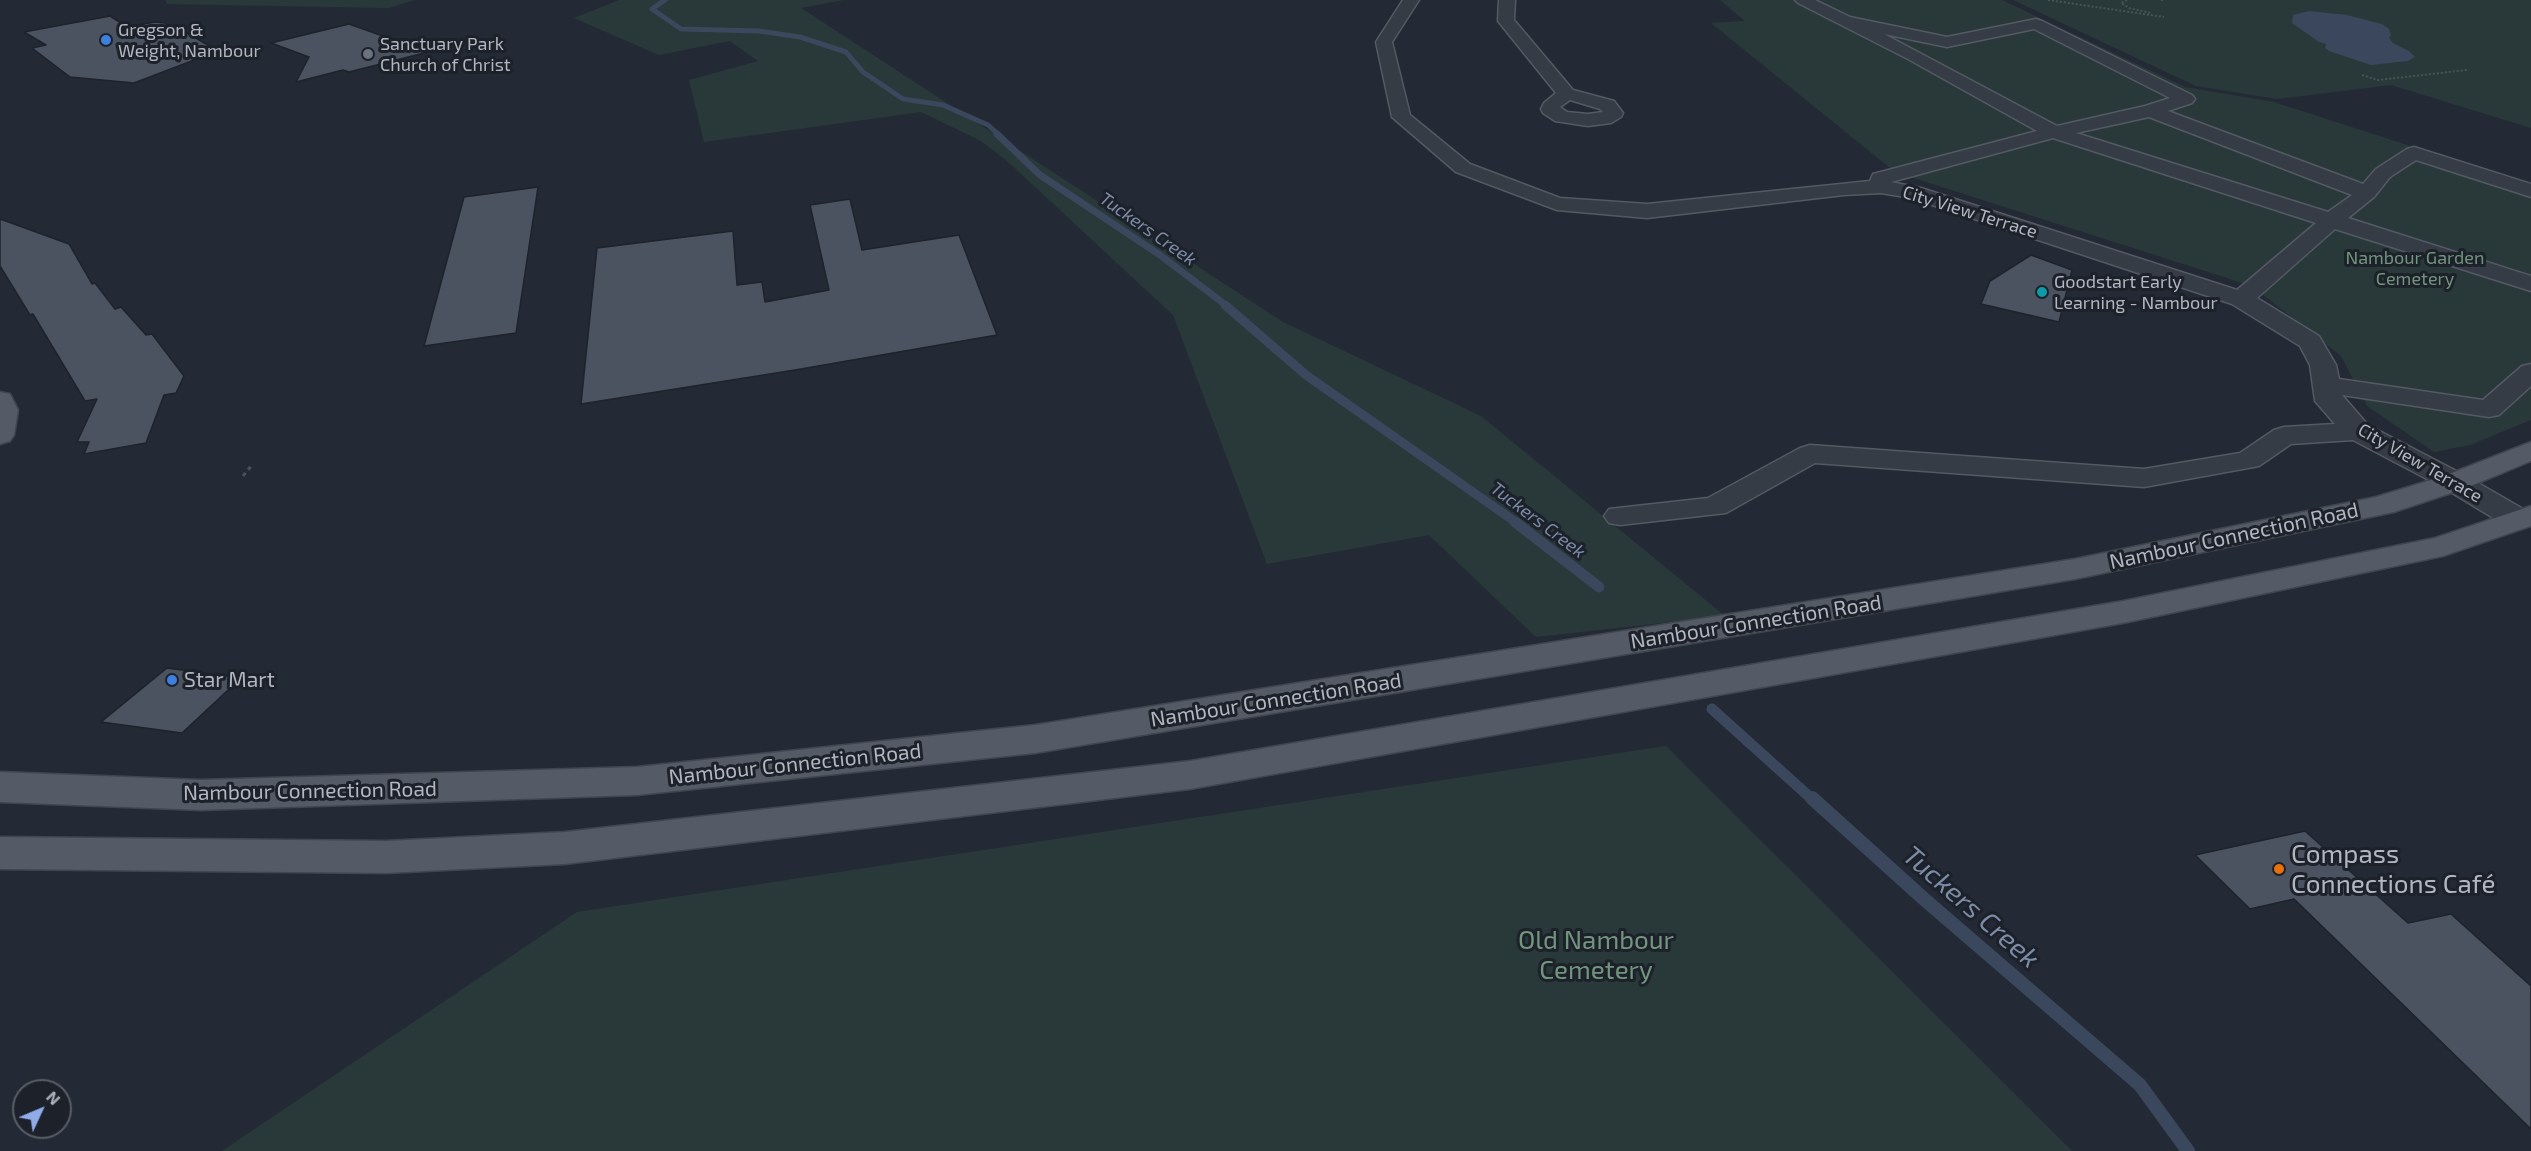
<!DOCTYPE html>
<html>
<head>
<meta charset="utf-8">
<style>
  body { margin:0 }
  #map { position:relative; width:2531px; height:1151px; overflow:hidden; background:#232a35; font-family:"Exo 2",sans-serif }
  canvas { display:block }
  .north { position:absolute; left:12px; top:1079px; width:60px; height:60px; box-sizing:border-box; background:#1c212a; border:2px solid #585d67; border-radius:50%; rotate:46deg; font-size:16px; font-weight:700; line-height:24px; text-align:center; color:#b1b6c2 }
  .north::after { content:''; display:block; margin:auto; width:21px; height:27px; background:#8face9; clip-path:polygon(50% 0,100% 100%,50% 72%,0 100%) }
</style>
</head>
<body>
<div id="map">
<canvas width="2531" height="1151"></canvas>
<div class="north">N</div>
</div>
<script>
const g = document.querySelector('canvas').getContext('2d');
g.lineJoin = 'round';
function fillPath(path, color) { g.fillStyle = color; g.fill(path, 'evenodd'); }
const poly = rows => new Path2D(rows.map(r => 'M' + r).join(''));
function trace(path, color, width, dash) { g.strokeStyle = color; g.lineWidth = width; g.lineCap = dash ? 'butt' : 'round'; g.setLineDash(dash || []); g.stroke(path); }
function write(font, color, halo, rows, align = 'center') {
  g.font = font + ' "Exo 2",sans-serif'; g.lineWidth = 6; g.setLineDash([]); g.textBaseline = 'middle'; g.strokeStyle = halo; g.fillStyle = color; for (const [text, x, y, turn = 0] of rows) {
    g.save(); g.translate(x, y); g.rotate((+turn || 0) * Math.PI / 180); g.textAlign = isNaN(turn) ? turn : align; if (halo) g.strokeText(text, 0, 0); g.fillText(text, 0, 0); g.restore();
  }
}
const green = poly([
  [165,0,415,0,389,8,167,4],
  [619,0,843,0,801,8,1283,322,1481,416,1725,616,1536,637,1429,535,1267,564,1173,315,1006,160,981,141,921,112,704,142,689,80,758,61,730,41,659,55,574,18],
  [1720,0,2002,0,2185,87,2274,102,2531,185,2531,420,2470,445,2434,452,2367,406,2341,356,2252,286,1895,172,1711,23,1745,21],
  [2013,0,2531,0,2531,128,2391,85,2277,99,2196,86],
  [1666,746,2072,1151,222,1151,577,912]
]);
const water = poly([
  [2309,11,2347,15,2382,24,2389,29,2391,35,2389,38,2393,43,2409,51,2415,57,2408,61,2371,65,2329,51,2325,48,2326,44,2319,42,2292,23,2293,15]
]);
const streamFar4 = poly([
  [665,0,652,9,681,29,759,31,800,37,846,52,863,72,903,99,943,105,988,125,999,135]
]);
const streamFar3 = poly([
  [997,134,1040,175,1160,255,1227,306]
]);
const streamFar2 = poly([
  [1225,305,1306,375,1517,523]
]);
const streamFar1 = poly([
  [1515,522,1599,587],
  [1712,709,1813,800]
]);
const stream = poly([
  [1812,798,1924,899,2140,1085,2188,1151]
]);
const building = poly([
  [110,16,127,27,155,22,165,23,171,28,177,27,218,51,134,83,70,77,32,48,46,45,24,32,110,16],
  [349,24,428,52,349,72,343,70,296,82,309,57,271,43,349,24],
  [538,187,516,333,424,346,464,197,538,187],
  [850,199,862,250,959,235,997,335,795,370,581,404,597,248,733,231,737,285,762,282,765,302,829,290,810,205,850,199],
  [0,219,69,244,92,284,95,283,115,309,121,307,146,335,152,334,184,376,176,393,164,395,146,443,84,454,89,442,77,442,97,399,85,401,33,314,30,315,0,266,0,219],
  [2031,255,2072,270,2059,322,1981,304,1990,281,2031,255],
  [167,668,241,678,182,733,101,722,167,668],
  [2305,831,2408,923,2451,914,2531,986,2531,1129,2294,899,2250,909,2195,855,2305,831]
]);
const pathFar1 = poly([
  [2048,0,2164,17],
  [2127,0,2121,3,2129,8,2151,13],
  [2161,0,2165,0],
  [2362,75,2378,80,2467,70]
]);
const path = poly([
  [243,476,252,465]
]);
const minor = poly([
  [1403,0,1419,0,1392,42,1410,115,1470,164,1560,198,1647,204,1870,181,1873,174,2037,131,1908,59,1798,3,1795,0,1815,0,1850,17,1947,37,2036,19,2042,21,2192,95,2195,99,2192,103,2168,111,2363,184,2376,169,2407,149,2414,147,2531,184,2531,197,2416,160,2390,177,2374,197,2348,218,2531,276,2531,291,2335,229,2257,298,2319,336,2336,365,2339,379,2483,400,2522,366,2531,364,2531,386,2499,415,2489,417,2342,395,2368,425,2466,476,2530,513,2531,525,2519,529,2508,527,2444,488,2353,440,2291,444,2259,466,2144,487,1815,463,1726,513,1620,525,1609,523,1604,516,1609,509,1708,498,1800,448,1810,445,2144,469,2240,453,2274,430,2284,427,2335,424,2315,401,2310,365,2300,346,2232,304,1911,198,1881,193,1844,195,1647,218,1557,210,1456,172,1392,117,1376,42,1403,0],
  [2034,29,2170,98,2145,106,2057,126,1884,34,1947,47,2034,29],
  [2149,117,2352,195,2328,212,2076,133,2149,117],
  [2053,138,2316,223,2237,290,1921,188,1891,182,2053,138],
  [1499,0,1515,0,1514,20,1573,90,1614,101,1623,113,1621,117,1611,123,1588,126,1555,121,1543,113,1541,109,1544,103,1556,93,1498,21,1499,0],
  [1570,100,1600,109,1603,112,1588,114,1567,112,1560,107,1570,100]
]);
const major = poly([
  [0,392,10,394,18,410,14,435,10,441,0,444,0,392],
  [2531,442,2531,461,2466,488,2394,512,2075,579,1035,753,637,795,201,810,0,802,0,772,201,780,637,767,1035,725,2075,559,2376,497,2444,476,2531,442],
  [2531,506,2531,526,2443,556,2123,623,1190,789,565,864,386,873,0,869,0,837,386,841,565,832,1190,761,2123,601,2435,538,2531,506]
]);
const markers = [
  [106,40,6,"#3f7fe0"],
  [368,54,6,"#6b7280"],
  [2042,292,6,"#0f9aa8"],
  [172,680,6,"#3f7fe0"],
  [2279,869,6,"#e8710a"]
];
const farPoinames = [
  ["Gregson &",118,30],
  ["Weight, Nambour",118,51],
  ["Sanctuary Park",380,44],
  ["Church of Christ",380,65],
  ["Goodstart Early",2054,282],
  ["Learning - Nambour",2054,303]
];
const farStreetnames = [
  ["City View Terrace",1970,212,17],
  ["City View Terrace",2420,463,30]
];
const farWaternames = [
  ["Tuckers Creek",1148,229,35],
  ["Tuckers Creek",1538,520,37]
];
const farParknames = [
  ["Nambour Garden",2415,258],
  ["Cemetery",2415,279]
];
const streetNames = [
  ["Nambour Connection Road",2234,536,-12],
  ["Nambour Connection Road",1756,622,-9],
  ["Nambour Connection Road",1276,700,-9],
  ["Nambour Connection Road",795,764,-6],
  ["Nambour Connection Road",310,791,-1]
];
const poiNames = [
  ["Star Mart",184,680]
];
const nearPoinames = [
  ["Compass",2291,854],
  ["Connections Café",2291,884]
];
const nearParknames = [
  ["Old Nambour",1596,940],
  ["Cemetery",1596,970]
];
const nearWaternames = [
  ["Tuckers Creek",1971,907,41]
];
fillPath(green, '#29393a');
fillPath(water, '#3a475c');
trace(streamFar4, '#3a475c', 5);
trace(streamFar3, '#3a475c', 7);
trace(streamFar2, '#3a475c', 9);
trace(streamFar1, '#3a475c', 11);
trace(stream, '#3a475c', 14);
fillPath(building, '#4b5260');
trace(building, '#1e232c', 1.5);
trace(minor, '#545963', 3);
trace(major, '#40454f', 3);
trace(pathFar1, '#465457', 2, [2, 2]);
trace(path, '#465457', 3, [4, 4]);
fillPath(minor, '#363c46');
fillPath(major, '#545a66');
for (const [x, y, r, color] of markers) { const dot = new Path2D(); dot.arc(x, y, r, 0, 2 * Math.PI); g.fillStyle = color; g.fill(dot); trace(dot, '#1c212a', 2); }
write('18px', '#b1b6c2', '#1c212a', farPoinames, 'left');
write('18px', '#b1b6c2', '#1c212a', farStreetnames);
write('italic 18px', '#7c8ca7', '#1c212a', farWaternames);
write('18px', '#72957d', '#1c212a', farParknames);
write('21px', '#b1b6c2', '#1c212a', streetNames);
write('21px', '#b1b6c2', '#1c212a', poiNames, 'left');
write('26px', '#b1b6c2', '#1c212a', nearPoinames, 'left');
write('26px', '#72957d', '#1c212a', nearParknames);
write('italic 27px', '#7c8ca7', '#1c212a', nearWaternames);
</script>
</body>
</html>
